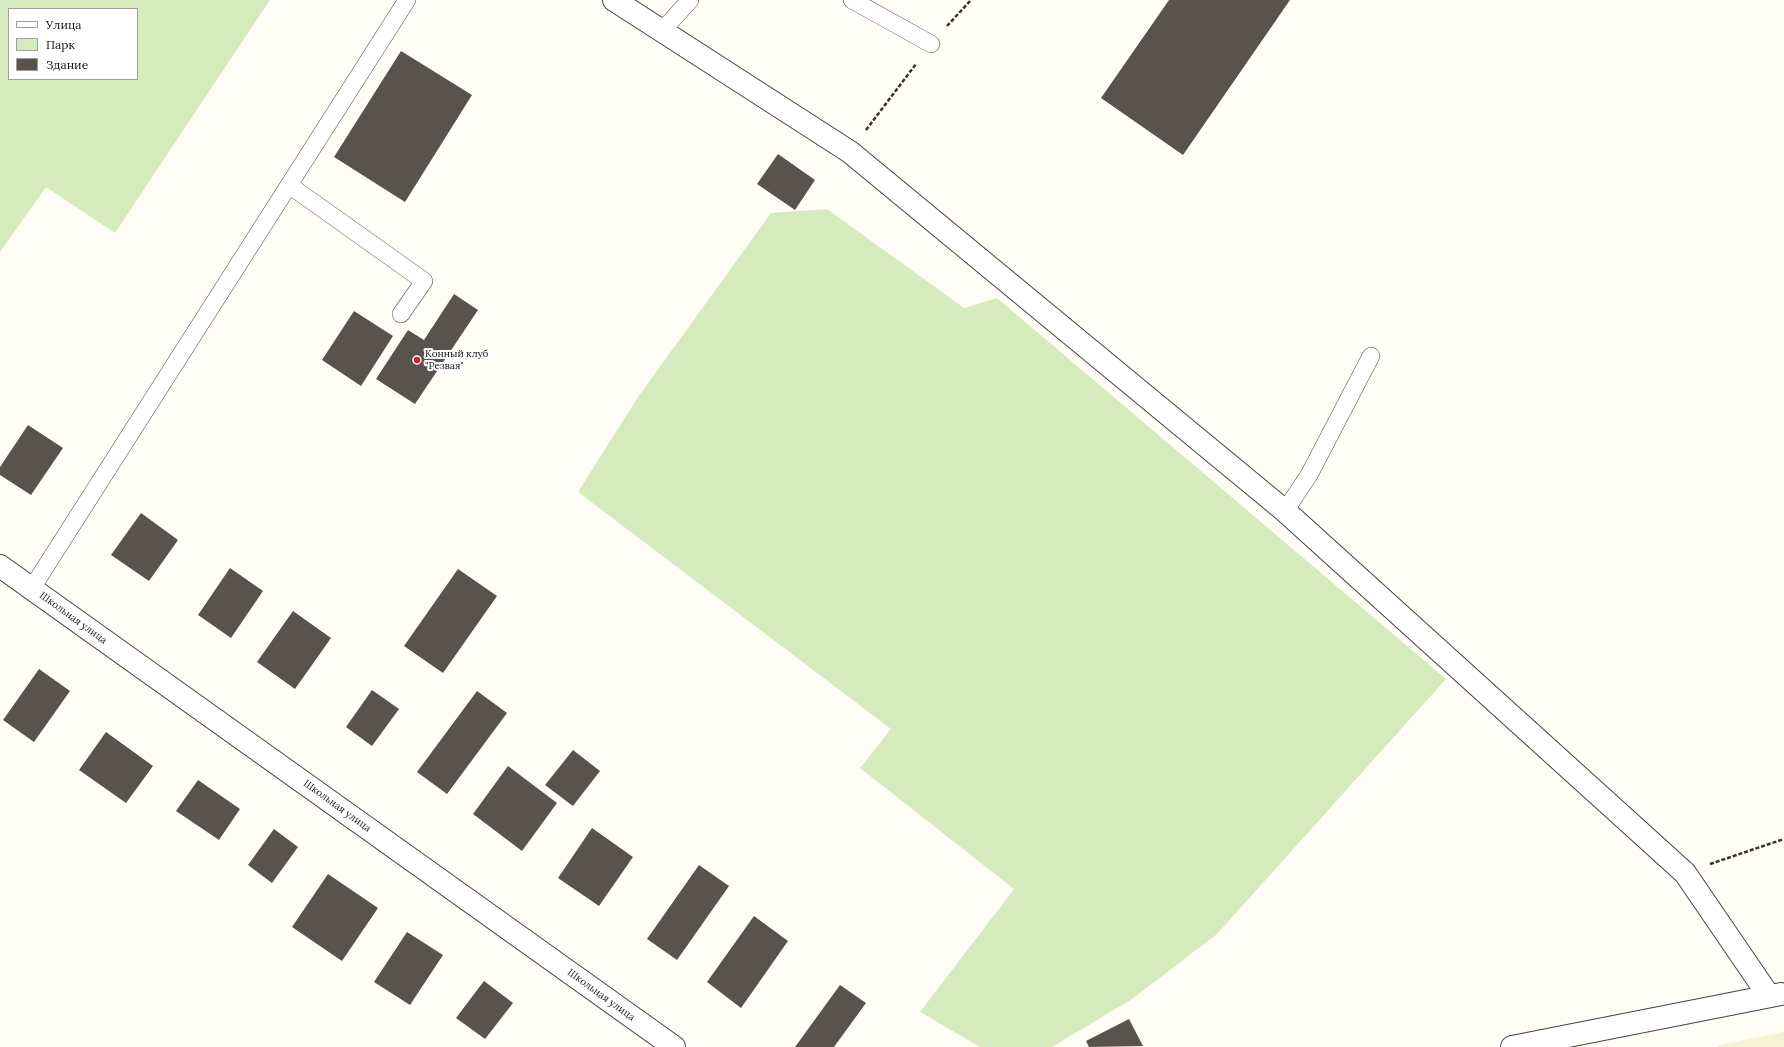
<!DOCTYPE html>
<html>
<head>
<meta charset="utf-8">
<style>
  body { margin:0 }
  #map { position:relative; width:1784px; height:1047px; overflow:hidden; background:#fffdf5; font-family:Lora,serif }
  canvas { display:block }
  .legend { position:absolute; left:8px; top:8px; width:130px; height:72px; box-sizing:border-box; background:#fff; border:1px solid #a0a0a0; margin:0; padding:5px 7px; list-style:none; font-size:12px; color:#111 }
  .legend li { display:flex; align-items:center; gap:8px; height:20px }
  .legend b { width:20px; border:1px solid #a0a0a0 }
</style>
</head>
<body>
<div id="map">
<canvas width="1784" height="1047"></canvas>
<ul class="legend">
<li><b style="height:5px;background:#fff"></b>Улица</li>
<li><b style="height:11px;background:#d5ebbd"></b>Парк</li>
<li><b style="height:11px;background:#5a524d"></b>Здание</li>
</ul>
</div>
<script>
const g = document.querySelector('canvas').getContext('2d');
g.lineJoin = 'round';
function fillPath(path, color) { g.fillStyle = color; g.fill(path, 'evenodd'); }
const poly = rows => new Path2D(rows.map(r => 'M' + r).join(''));
function trace(path, color, width, dash) { g.strokeStyle = color; g.lineWidth = width; g.lineCap = dash ? 'butt' : 'round'; g.setLineDash(dash || []); g.stroke(path); }
function write(font, color, halo, rows, align = 'center') {
  g.font = font + ' Lora,serif'; g.lineWidth = 4; g.setLineDash([]); g.textBaseline = 'middle'; g.strokeStyle = halo; g.fillStyle = color; for (const [text, x, y, turn = 0] of rows) {
    g.save(); g.translate(x, y); g.rotate((+turn || 0) * Math.PI / 180); g.textAlign = isNaN(turn) ? turn : align; if (halo) g.strokeText(text, 0, 0); g.fillText(text, 0, 0); g.restore();
  }
}
const farmland = poly([
  [1784,1032,1784,1047,1717,1047,1723,1044]
]);
const green = poly([
  [0,0,270,0,115,233,46,187,0,252],
  [9,9,137,9,137,79,9,79],
  [827,209,964,308,997,298,1446,679,1217,934,1132,999,1052,1047,980,1047,920,1012,1014,889,860,768,891,729,578,492,638,397,771,213]
]);
const building = poly([
  [1169,0,1290,0,1183,155,1101,98],
  [401,51,472,95,405,202,334,157],
  [778,154,815,180,795,210,757,184],
  [454,294,478,310,415,404,376,379,408,330,424,340],
  [354,311,393,336,361,386,322,360],
  [28,425,63,448,31,495,0,475,0,467],
  [141,513,178,540,149,581,111,555],
  [230,568,263,591,231,638,198,615],
  [458,569,497,596,443,673,404,646],
  [293,611,331,638,295,689,257,662],
  [39,669,70,691,34,742,3,720],
  [372,690,399,709,372,746,346,727],
  [477,691,507,713,447,794,417,772],
  [106,732,153,766,126,803,79,770],
  [573,750,600,771,573,806,545,785],
  [508,766,557,803,522,851,473,814],
  [198,780,240,809,219,840,176,811],
  [592,828,633,857,599,906,558,878],
  [274,829,298,847,272,883,248,865],
  [699,865,729,886,677,960,647,939],
  [328,874,378,908,342,961,292,927],
  [754,916,788,941,741,1008,707,982],
  [407,932,443,955,410,1005,374,982],
  [484,981,513,1003,485,1039,456,1018],
  [840,985,866,1003,834,1047,795,1047],
  [1129,1019,1143,1046,1089,1047,1086,1041]
]);
const path = poly([
  [947,26,971,0],
  [866,130,916,64],
  [1710,864,1784,839]
]);
const service = poly([
  [852,0,931,44],
  [662,31,690,0],
  [289,185,424,281,401,314],
  [1285,511,1309,475,1371,356],
  [32,588,407,0]
]);
const minor = poly([
  [614,0,850,152,1285,511,1685,873,1769,996],
  [0,566,674,1047],
  [1512,1047,1781,994]
]);
const markers = [
  [417,360,4,"#c4262e"]
];
const poiNames = [
  ["Конный клуб",425,354],
  ["\"Резвая\"",425,366]
];
const streetNames = [
  ["Школьная улица",73,618,36],
  ["Школьная улица",337,806,36],
  ["Школьная улица",601,995,36]
];
fillPath(farmland, '#f6f3d4');
fillPath(green, '#d5ebbd');
fillPath(building, '#5a524d');
trace(service, '#444', 18);
trace(minor, '#444', 24);
trace(path, '#333', 2.5, [4, 2]);
trace(service, '#fff', 17);
trace(minor, '#fff', 22);
for (const [x, y, r, color] of markers) { const dot = new Path2D(); dot.arc(x, y, r, 0, 2 * Math.PI); g.fillStyle = color; g.fill(dot); trace(dot, '#fff', 1.5); }
write('10px', '#111', '#fff', poiNames, 'left');
write('10px', '#111', '#fff', streetNames);
</script>
</body>
</html>
